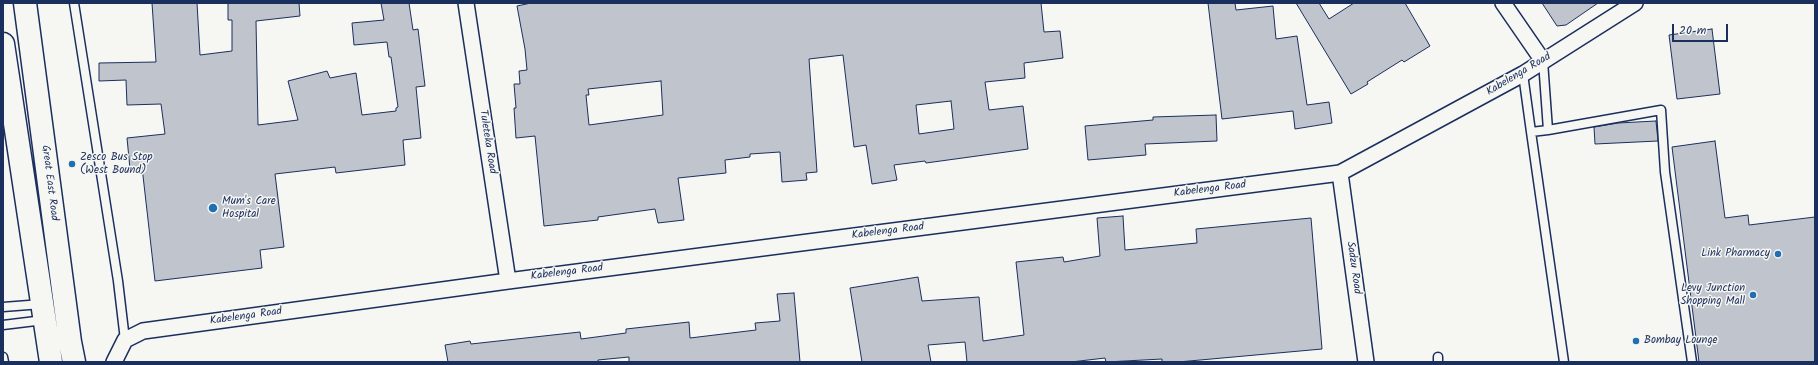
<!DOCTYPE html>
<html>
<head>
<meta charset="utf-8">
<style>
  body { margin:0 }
  #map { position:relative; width:1818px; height:365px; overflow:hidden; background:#f6f6f2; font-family:Kalam,sans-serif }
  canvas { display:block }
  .frame { position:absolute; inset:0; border:4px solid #1b2f5e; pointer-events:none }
  .scale { position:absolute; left:1672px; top:24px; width:56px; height:18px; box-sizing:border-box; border:2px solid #1b2f5e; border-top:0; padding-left:5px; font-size:12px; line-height:14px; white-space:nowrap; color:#1b2f5e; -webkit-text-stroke:3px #f6f6f2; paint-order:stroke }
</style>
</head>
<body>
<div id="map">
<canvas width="1818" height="365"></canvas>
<div class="frame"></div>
<div class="scale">20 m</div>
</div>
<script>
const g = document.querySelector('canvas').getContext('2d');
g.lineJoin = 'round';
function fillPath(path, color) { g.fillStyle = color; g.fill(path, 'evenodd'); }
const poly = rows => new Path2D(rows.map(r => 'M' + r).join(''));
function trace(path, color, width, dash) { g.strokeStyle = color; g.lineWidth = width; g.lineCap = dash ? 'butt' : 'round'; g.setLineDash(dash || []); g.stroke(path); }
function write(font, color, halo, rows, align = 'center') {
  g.font = font + ' Kalam,sans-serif'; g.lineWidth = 3; g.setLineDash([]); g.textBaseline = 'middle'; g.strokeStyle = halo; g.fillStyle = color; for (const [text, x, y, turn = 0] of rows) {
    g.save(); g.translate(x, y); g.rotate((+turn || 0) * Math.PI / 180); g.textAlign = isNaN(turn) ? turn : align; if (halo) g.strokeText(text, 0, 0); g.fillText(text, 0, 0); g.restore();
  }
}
const building = poly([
  [152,3,197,3,200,55,232,51,232,20,228,20,228,3,299,3,300,16,256,21,258,125,298,120,288,81,327,71,330,78,356,73,362,115,396,111,396,108,398,107,391,57,389,57,387,42,354,45,352,23,384,20,381,3,409,3,413,30,418,29,425,86,416,87,421,138,403,140,405,165,336,173,335,167,275,174,284,247,260,250,262,268,155,281,142,167,130,169,127,138,165,134,161,104,127,105,126,80,99,81,99,63,156,62,152,3],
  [531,3,1041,3,1044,32,1060,31,1063,58,1024,63,1025,78,985,82,989,110,1023,106,1028,149,926,163,925,161,894,165,897,180,872,184,866,145,854,147,843,55,809,59,817,172,806,173,807,180,782,182,780,152,750,154,750,157,725,160,726,173,678,178,684,220,658,223,655,209,598,217,598,220,544,226,535,136,516,138,514,108,516,108,514,84,520,84,519,71,527,70,525,49,517,6,531,3],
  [661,81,663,115,589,125,586,95,589,95,588,89,661,81],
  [951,101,954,129,919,134,916,105,951,101],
  [1208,3,1235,3,1236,10,1273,6,1276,39,1297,36,1307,105,1329,102,1332,123,1295,129,1293,111,1222,119,1208,3],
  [1296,3,1319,3,1329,19,1354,3,1405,3,1430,46,1404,62,1402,60,1367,82,1368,84,1351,94,1296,3],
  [1542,3,1598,3,1566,25,1557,26,1542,3],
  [1712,29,1720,94,1677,99,1669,35,1712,29],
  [1216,115,1217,141,1145,144,1146,155,1088,160,1085,126,1153,120,1153,117,1216,115],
  [1656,121,1658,141,1595,144,1594,127,1618,123,1656,121],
  [1715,141,1725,218,1748,215,1749,225,1815,217,1815,362,1699,362,1672,147,1715,141],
  [1123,216,1125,250,1197,243,1196,229,1311,218,1322,349,1178,362,1162,362,1162,359,1106,362,1105,358,1071,362,967,362,965,342,928,345,931,362,862,362,850,288,918,277,922,301,979,297,983,341,1024,335,1016,262,1063,257,1064,262,1100,256,1097,218,1123,216],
  [794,293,800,362,629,362,629,357,598,360,598,362,448,362,445,345,470,341,471,344,580,332,581,339,626,333,626,329,689,322,690,338,756,330,755,323,780,321,777,294,794,293]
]);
const lane = poly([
  [74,3,118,281,125,340],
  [1543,61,1548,130],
  [1523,74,1531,132],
  [3,307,42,304],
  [3,325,44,320],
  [3,357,4,362],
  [1438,357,1438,362],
  [1564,362,1531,132,1548,130,1661,110,1665,172,1692,362]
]);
const street = poly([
  [466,3,508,281],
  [1503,3,1543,61],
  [1340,173,1366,362],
  [114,362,125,340,143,331,508,281,1340,173,1523,74,1635,3]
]);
const primary = poly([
  [25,3,70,342,74,362],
  [3,44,51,362]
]);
const markers = [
  [72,164,4,"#1f6fb2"],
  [213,208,5,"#1f6fb2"],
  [1778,254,4,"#1f6fb2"],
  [1753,295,4,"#1f6fb2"],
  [1636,341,4,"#1f6fb2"]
];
const streetNames = [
  ["Kabelenga Road",1519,75,-31],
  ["Tuleteka Road",487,142,81],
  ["Great East Road",49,183,83],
  ["Kabelenga Road",1210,190,-7],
  ["Kabelenga Road",888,232,-7],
  ["Sadzu Road",1353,268,82],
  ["Kabelenga Road",567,273,-7],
  ["Kabelenga Road",246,317,-8]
];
const poiNames = [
  ["Zesco Bus Stop",80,158],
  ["(West Bound)",80,171],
  ["Mum's Care",222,202],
  ["Hospital",222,215],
  ["Link Pharmacy",1770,254,"right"],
  ["Levy Junction",1745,289,"right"],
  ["Shopping Mall",1745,302,"right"],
  ["Bombay Lounge",1644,341]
];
fillPath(building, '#c0c4cd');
trace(building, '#1b2f5e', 1);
trace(lane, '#1b2f5e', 11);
trace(street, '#1b2f5e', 18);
trace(primary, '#1b2f5e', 25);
trace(lane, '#f6f6f2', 8);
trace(street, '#f6f6f2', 15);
trace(primary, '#f6f6f2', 22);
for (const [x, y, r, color] of markers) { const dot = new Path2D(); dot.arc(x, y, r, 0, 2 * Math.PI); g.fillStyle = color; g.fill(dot); trace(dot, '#f6f6f2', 1.5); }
write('11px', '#1b2f5e', '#f6f6f2', streetNames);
write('11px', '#1b2f5e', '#f6f6f2', poiNames, 'left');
</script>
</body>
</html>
